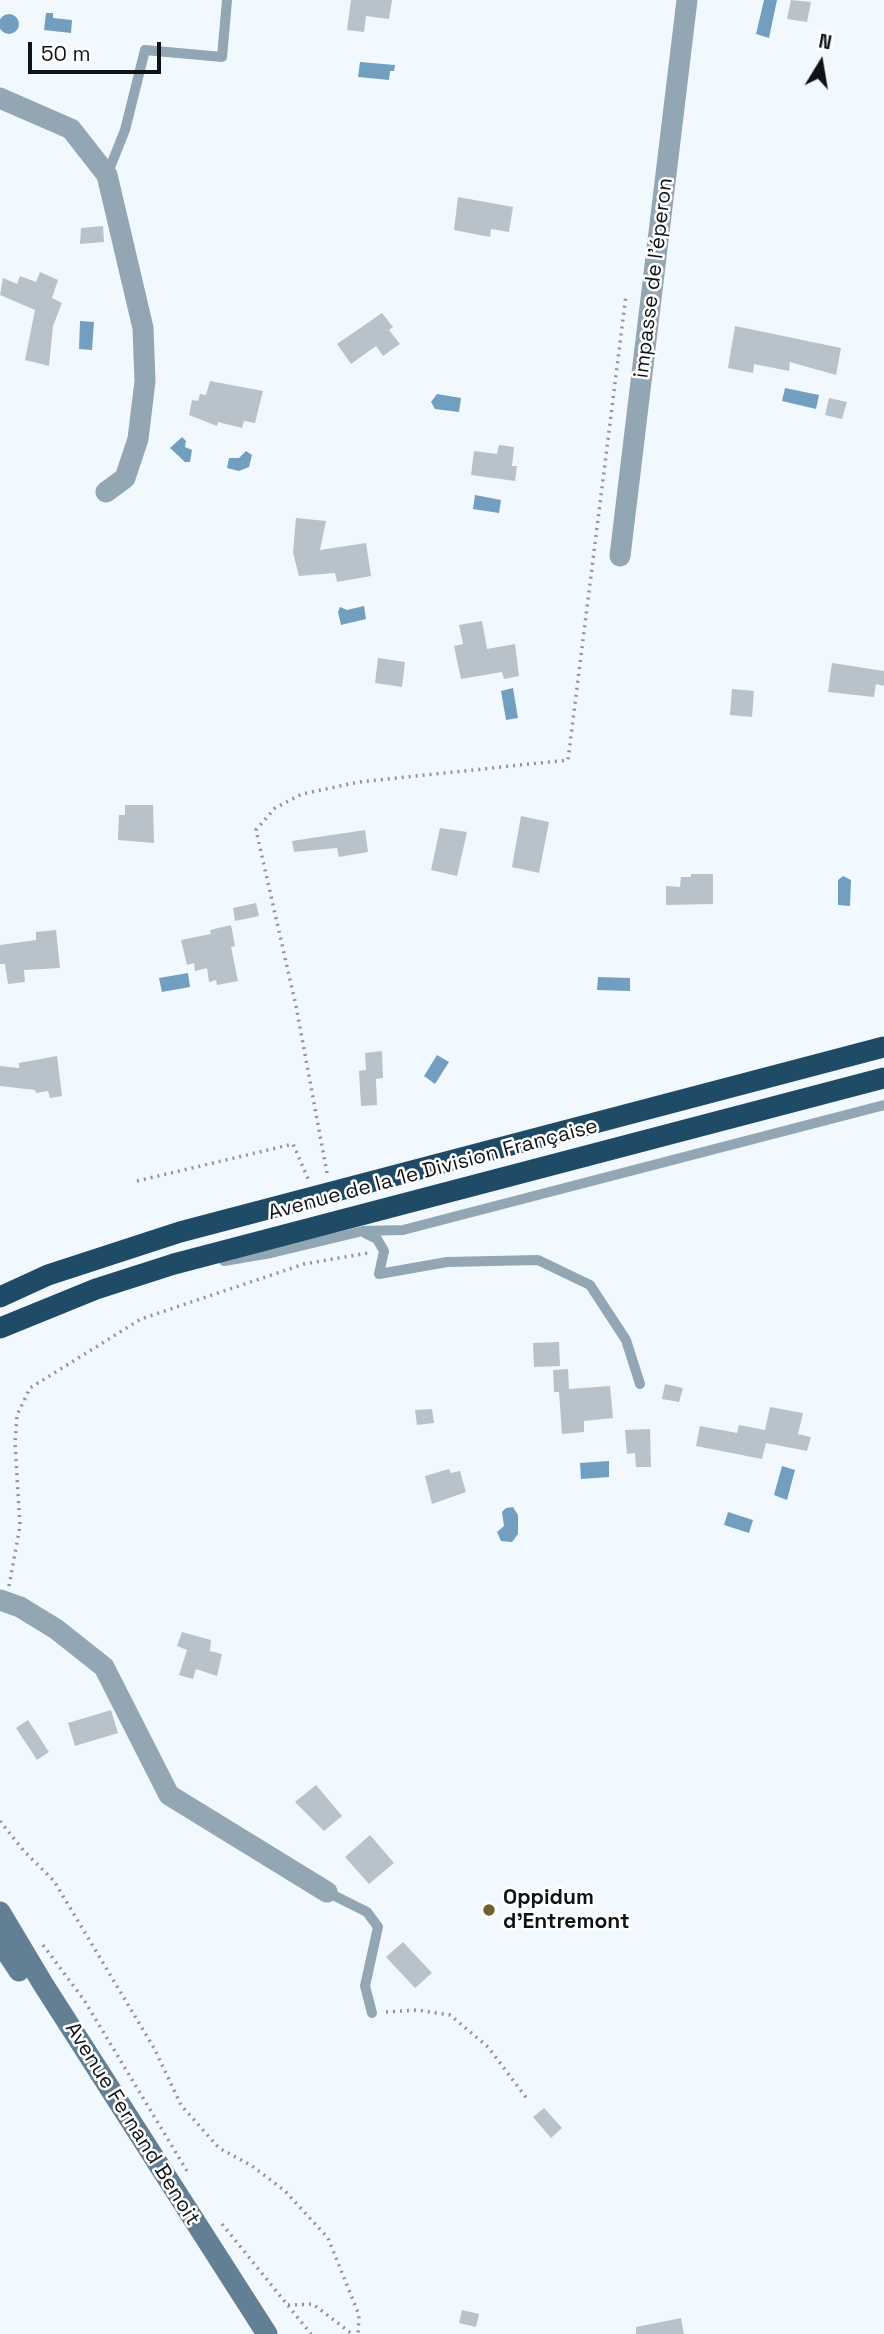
<!DOCTYPE html>
<html>
<head>
<meta charset="utf-8">
<style>
  body { margin:0 }
  #map { position:relative; width:884px; height:2334px; overflow:hidden; background:#f1f9fe; font-family:"Space Grotesk",sans-serif }
  canvas { display:block }
  .north { position:absolute; left:786px; top:28px; width:70px; height:70px; -webkit-text-stroke:5px #fff; paint-order:stroke; rotate:11deg; font-size:19px; font-weight:700; line-height:28px; text-align:center; color:#0f1316 }
  .north::after { content:''; display:block; margin:auto; width:24px; height:32px; background:#0f1316; clip-path:polygon(50% 0,100% 100%,50% 72%,0 100%) }
  .scale { position:absolute; left:28px; top:42px; width:133px; height:32px; box-sizing:border-box; border:4px solid #0f1316; border-top:0; padding-left:9px; font-size:21px; line-height:24px; white-space:nowrap; color:#0f1316; -webkit-text-stroke:5px #fff; paint-order:stroke }
</style>
</head>
<body>
<div id="map">
<canvas width="884" height="2334"></canvas>
<div class="north">N</div>
<div class="scale">50 m</div>
</div>
<script>
const g = document.querySelector('canvas').getContext('2d');
g.lineJoin = 'round';
function fillPath(path, color) { g.fillStyle = color; g.fill(path, 'evenodd'); }
const poly = rows => new Path2D(rows.map(r => 'M' + r).join(''));
function trace(path, color, width, dash) { g.strokeStyle = color; g.lineWidth = width; g.lineCap = dash ? 'butt' : 'round'; g.setLineDash(dash || []); g.stroke(path); }
function write(font, color, halo, rows, align = 'center') {
  g.font = font + ' "Space Grotesk",sans-serif'; g.lineWidth = 5; g.setLineDash([]); g.textBaseline = 'middle'; g.strokeStyle = halo; g.fillStyle = color; for (const [text, x, y, turn = 0] of rows) {
    g.save(); g.translate(x, y); g.rotate((+turn || 0) * Math.PI / 180); g.textAlign = isNaN(turn) ? turn : align; if (halo) g.strokeText(text, 0, 0); g.fillText(text, 0, 0); g.restore();
  }
}
const water = poly([
  [764,0,777,0,769,38,756,34],
  [46,13,53,13,53,18,72,20,71,33,44,30],
  '-1 24a10 10 0 1 1 20 0a10 10 0 1 1-20 0Z',
  [360,62,395,65,394,71,390,71,389,80,358,77],
  [80,321,94,322,92,350,79,349],
  [785,388,819,395,816,409,782,401],
  [437,394,461,398,459,412,435,409,431,402],
  [182,437,186,441,185,447,192,450,190,462,185,462,170,448],
  [246,451,252,455,249,467,239,471,227,468,229,458,239,458],
  [475,495,501,500,499,513,473,509],
  [364,606,366,619,341,625,338,612,340,607,347,610],
  [513,688,518,718,506,720,501,691],
  [843,876,851,880,850,906,838,905,838,880],
  [188,973,190,987,162,992,159,978],
  [598,977,630,978,630,991,597,990],
  [437,1055,449,1062,435,1084,424,1076],
  [609,1461,609,1477,581,1479,580,1463],
  [782,1466,795,1470,787,1500,774,1495],
  [513,1507,518,1515,518,1534,512,1542,501,1541,497,1532,504,1526,502,1512,506,1508],
  [728,1512,753,1520,749,1533,724,1525]
]);
const building = poly([
  [351,0,392,0,389,19,366,16,364,32,347,30],
  [791,0,811,2,807,22,787,19],
  [458,197,513,207,509,232,491,229,490,237,454,230],
  [103,226,104,242,80,244,81,228],
  [40,272,58,280,52,298,62,303,53,326,49,366,25,360,35,310,0,295,3,278,17,284,20,276,36,282],
  [382,313,393,327,389,330,400,344,383,356,376,346,351,364,337,344],
  [735,326,841,348,836,375,790,362,789,371,754,364,753,373,728,368],
  [210,381,263,391,255,423,244,421,242,428,218,422,217,426,189,415,192,400,198,401,200,394,206,395],
  [829,398,847,402,842,419,825,415],
  [499,445,514,447,512,466,517,466,515,481,471,475,474,451,497,454],
  [296,518,326,521,320,550,366,543,371,576,337,582,335,573,299,576,293,553],
  [482,621,487,649,515,644,519,676,504,679,502,672,461,679,454,646,463,644,459,625],
  [378,658,405,662,402,687,375,683],
  [832,663,884,671,884,686,876,684,874,697,828,692],
  [732,689,754,691,752,717,730,715],
  [125,805,153,805,154,843,118,840,119,815,125,815],
  [521,816,549,822,539,873,512,867],
  [440,828,467,832,457,876,431,870],
  [365,830,368,852,339,857,337,848,294,852,292,841],
  [691,874,713,874,713,904,666,905,666,886,680,887,681,877,691,877],
  [256,903,259,916,235,921,233,908],
  [231,925,235,946,231,947,238,981,217,985,216,980,209,982,207,968,195,971,194,963,187,965,181,940,211,934,210,930],
  [56,930,60,968,24,970,25,982,8,984,5,964,0,964,0,945,36,940,36,932],
  [382,1051,383,1078,376,1079,377,1105,361,1106,359,1071,366,1070,365,1053],
  [57,1056,62,1096,50,1098,48,1091,36,1093,35,1090,0,1086,0,1066,19,1068,19,1063],
  [559,1342,560,1366,534,1367,533,1343],
  [568,1369,569,1389,610,1386,613,1418,584,1421,584,1432,562,1434,559,1392,554,1392,553,1370],
  [665,1384,683,1388,679,1402,662,1399],
  [770,1407,803,1413,798,1434,811,1437,807,1451,766,1443,762,1459,696,1446,700,1426,737,1433,739,1425,765,1430],
  [432,1409,434,1423,417,1425,415,1410],
  [650,1429,651,1467,636,1467,635,1453,627,1454,625,1430],
  [449,1469,451,1473,460,1471,466,1492,432,1504,425,1476],
  [182,1632,211,1640,210,1651,222,1654,217,1676,196,1669,193,1679,179,1675,187,1650,177,1646],
  [111,1710,118,1733,75,1746,68,1723],
  [28,1720,49,1752,37,1760,16,1728],
  [316,1785,342,1816,324,1831,295,1802],
  [370,1835,394,1863,369,1884,345,1857],
  [403,1942,432,1973,415,1988,386,1957],
  [544,2108,562,2128,551,2138,533,2117],
  [462,2310,479,2314,476,2327,459,2323],
  [681,2318,684,2334,636,2334,636,2327]
]);
const path = poly([
  [327,1173,296,1006,256,830,275,808,302,794,359,782,568,760,626,295],
  [137,1181,293,1144,309,1181],
  [9,1586,20,1526,15,1443,17,1415,30,1388,141,1319,304,1264,368,1253],
  [0,1821,23,1850,54,1881,154,2048,181,2105,219,2148,252,2166,285,2191,328,2238,359,2315,358,2334],
  [43,1945,84,2000,187,2171],
  [386,2012,417,2010,450,2015,488,2047,528,2100],
  [222,2224,311,2334],
  [288,2305,313,2304,352,2334]
]);
const lane = poly([
  [107,175,125,130,145,50,222,57,227,0],
  [365,1233,377,1239,384,1251,379,1274,447,1262,538,1260,590,1285,626,1340,640,1384],
  [224,1261,271,1253,363,1231,403,1230,884,1105],
  [327,1892,367,1912,378,1927,365,1986,372,2013]
]);
const street = poly([
  [0,98,71,129,107,175,143,328,145,381,138,439,125,478,106,492],
  [620,556,687,0],
  [0,1600,20,1607,56,1629,104,1667,169,1795,327,1892]
]);
const secondary = poly([
  [0,1912,43,1984,267,2334],
  [0,1942,19,1971]
]);
const highway = poly([
  [0,1297,48,1275,180,1232,884,1047],
  [0,1328,96,1289,174,1264,884,1078]
]);
const markers = [
  [489,1910,7,"#72602e"]
];
const streetNames = [
  ["impasse de l'éperon",654,278,-83],
  ["Avenue de la 1e Division Française",433,1170,-15],
  ["Avenue Fernand Benoit",132,2124,58]
];
const poiNames = [
  ["Oppidum",503,1898],
  ["d'Entremont",503,1922]
];
fillPath(water, '#729fbf');
fillPath(building, '#b7c2cb');
trace(path, '#8e9599', 3.5, [2, 5]);
trace(lane, '#93a6b4', 10);
trace(street, '#93a6b4', 21);
trace(secondary, '#627f93', 21);
trace(highway, '#1f4b67', 21);
for (const [x, y, r, color] of markers) { const dot = new Path2D(); dot.arc(x, y, r, 0, 2 * Math.PI); g.fillStyle = color; g.fill(dot); trace(dot, '#fff', 2.5); }
write('21px', '#0f1316', '#fff', streetNames);
write('bold 21px', '#0f1316', '#fff', poiNames, 'left');
</script>
</body>
</html>
